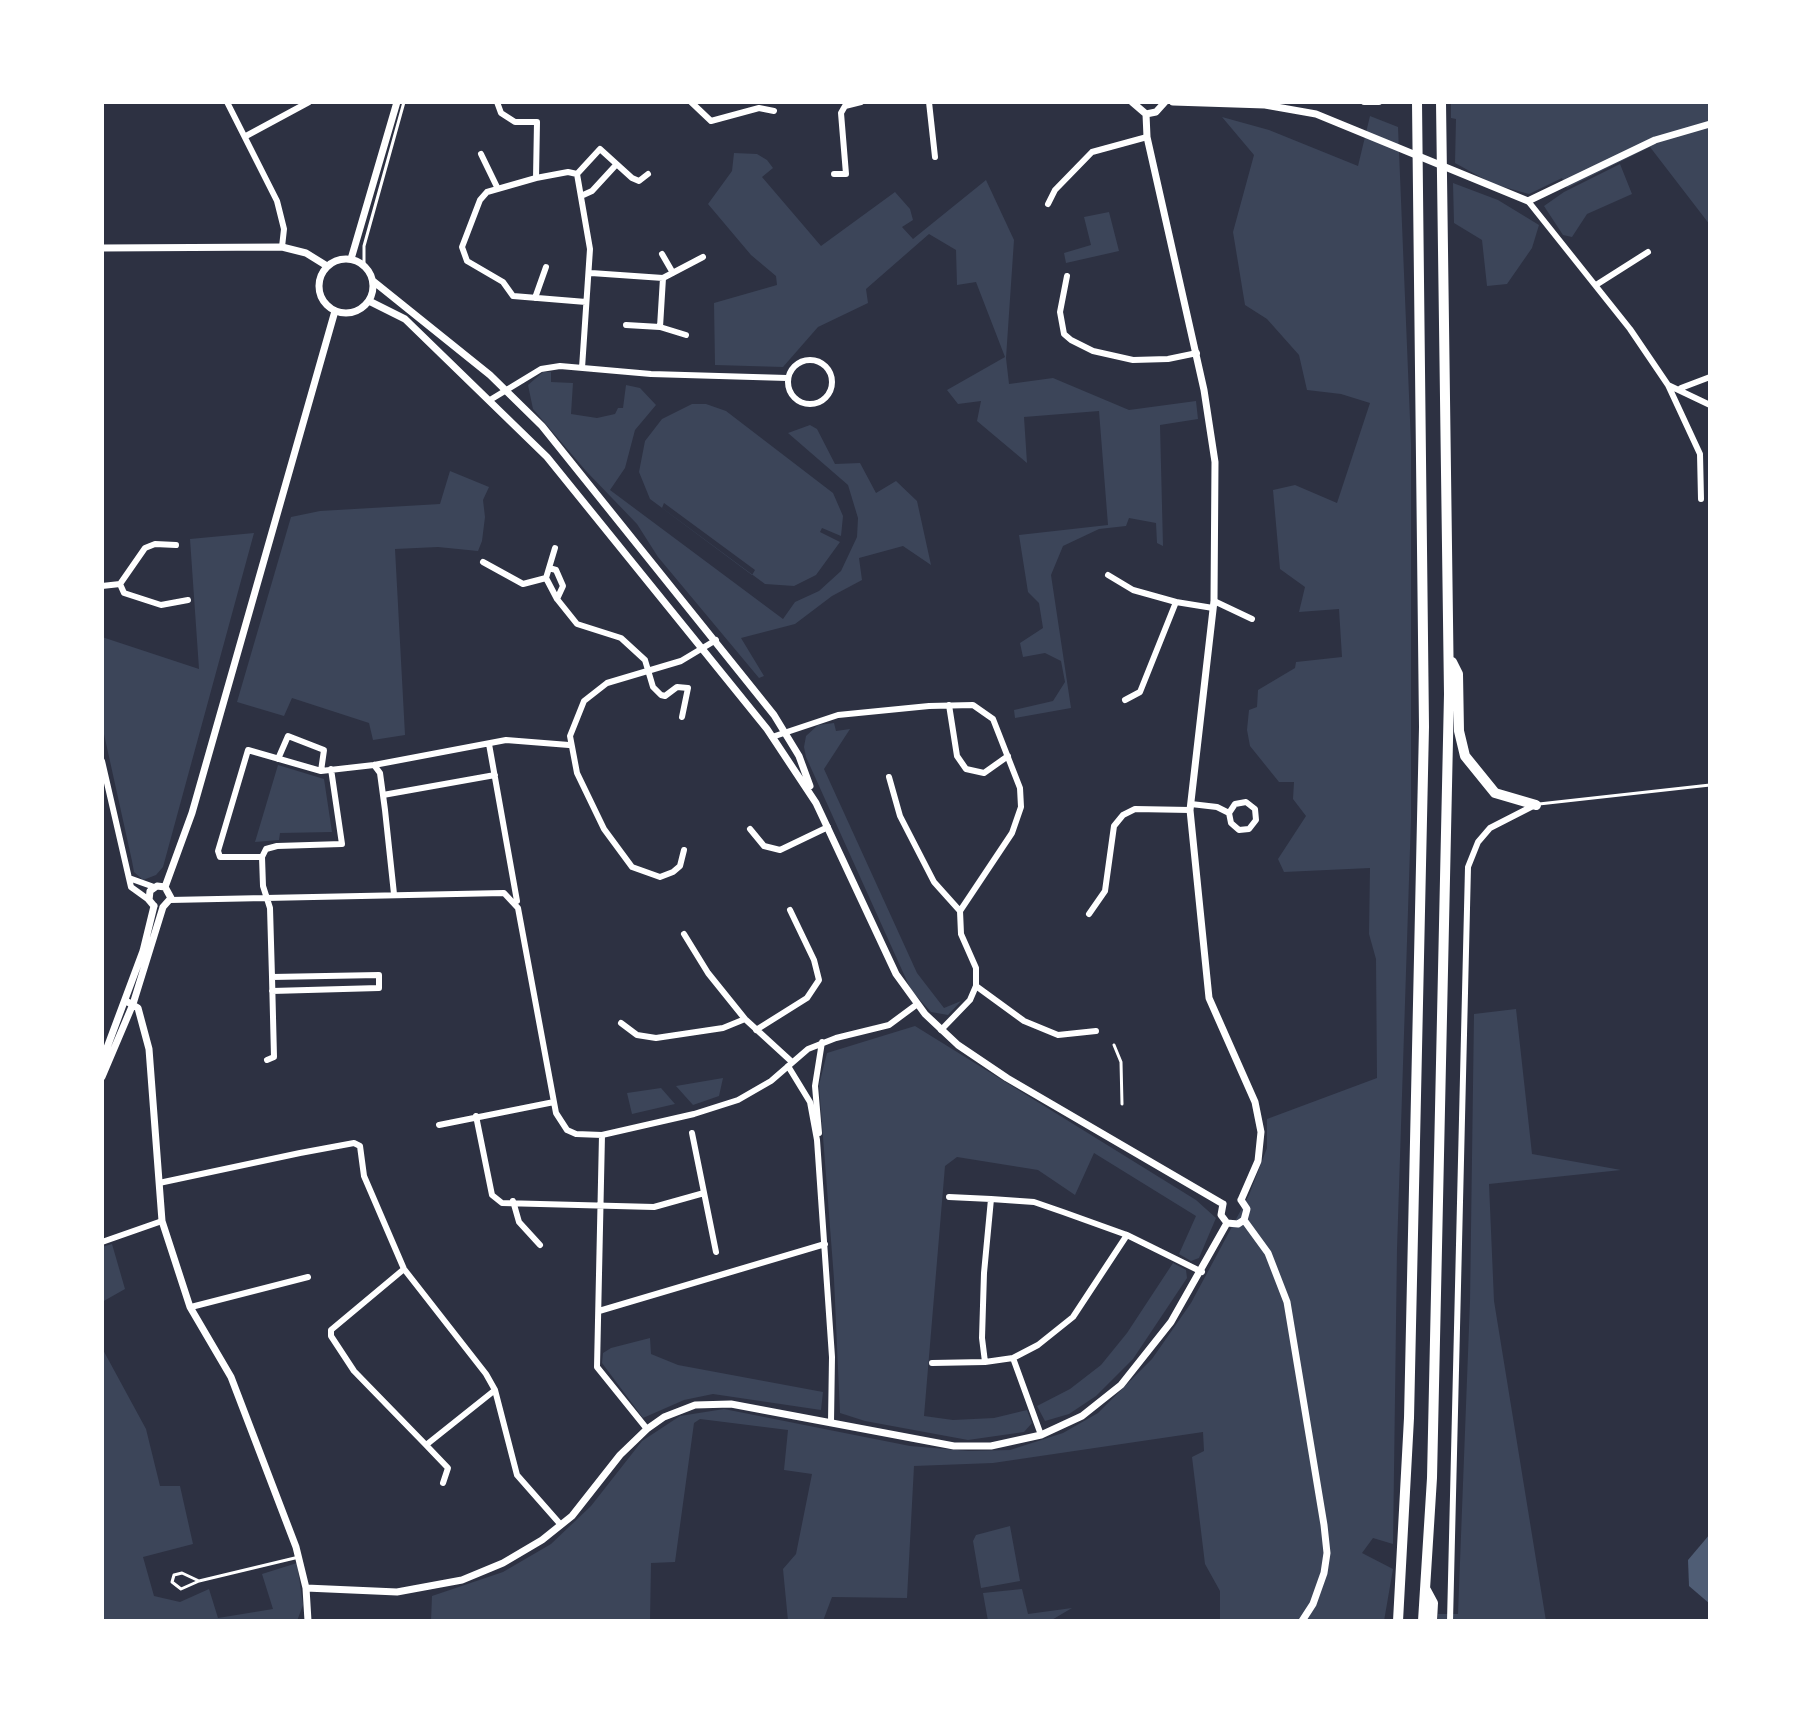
<!DOCTYPE html>
<html>
<head>
<meta charset="utf-8">
<style>
  body { margin:0 }
  #map { position:relative; width:1812px; height:1723px; overflow:hidden; background:#2d3142; font-family:Figtree,sans-serif }
  canvas { display:block }
  .frame { position:absolute; inset:0; border:104px solid #fff; pointer-events:none }
</style>
</head>
<body>
<div id="map">
<canvas width="1812" height="1723"></canvas>
<div class="frame"></div>
</div>
<script>
const g = document.querySelector('canvas').getContext('2d');
g.lineJoin = 'round';
function fillPath(path, color) { g.fillStyle = color; g.fill(path, 'evenodd'); }
const poly = rows => new Path2D(rows.map(r => 'M' + r).join(''));
function trace(path, color, width, dash) { g.strokeStyle = color; g.lineWidth = width; g.lineCap = dash ? 'butt' : 'round'; g.setLineDash(dash || []); g.stroke(path); }
const green = poly([
  [1451,102,1710,102,1710,225,1650,147,1567,188,1562,178,1529,194,1493,184,1455,163,1456,119,1451,118],
  [1370,116,1398,127,1411,444,1411,818,1397,1249,1393,1544,1373,1538,1362,1553,1393,1569,1384,1621,1220,1621,1220,1591,1205,1564,1192,1457,1204,1451,1203,1432,993,1463,914,1466,907,1598,832,1597,823,1621,788,1621,783,1569,796,1554,812,1474,784,1470,788,1430,700,1419,694,1423,675,1562,651,1563,650,1621,431,1621,432,1596,503,1572,551,1544,591,1506,642,1441,680,1416,724,1409,910,1446,969,1451,1010,1450,1063,1433,1098,1413,1152,1359,1191,1303,1249,1195,1267,1148,1267,1119,1377,1078,1376,959,1369,934,1370,868,1284,872,1278,859,1306,816,1293,799,1294,782,1279,782,1250,746,1247,730,1249,710,1257,707,1258,690,1295,668,1296,662,1342,657,1339,609,1299,612,1305,587,1280,569,1273,490,1295,485,1337,503,1370,403,1341,394,1307,390,1299,355,1267,319,1245,305,1233,232,1254,155,1222,117,1269,130,1358,166],
  [734,153,757,154,767,160,773,168,762,177,821,246,895,192,910,209,913,220,902,227,913,239,986,180,1014,240,1006,358,1009,384,1053,378,1129,410,1196,401,1198,419,1160,425,1163,546,1157,543,1156,523,1129,518,1126,526,1099,529,1063,546,1051,575,1071,708,1015,718,1014,710,1053,701,1065,682,1061,661,1045,653,1023,657,1020,643,1043,628,1039,603,1028,592,1019,535,1108,525,1099,411,1024,417,1027,463,977,421,981,401,958,404,947,390,1005,357,976,282,957,285,956,250,929,234,866,289,868,303,818,327,783,367,715,365,714,303,777,285,776,276,751,255,708,204,732,171],
  [1620,164,1632,194,1587,214,1572,237,1563,235,1544,206,1564,192],
  [1453,183,1498,200,1539,225,1532,248,1507,284,1487,286,1482,240,1454,223],
  [1109,212,1119,251,1066,263,1064,253,1091,245,1084,217],
  [543,372,551,372,551,382,573,383,571,414,597,418,615,414,618,408,623,408,626,385,640,388,656,405,635,430,625,468,610,490,783,619,795,602,819,591,841,571,857,537,858,518,848,485,788,433,810,425,817,429,835,464,860,463,876,493,896,481,917,501,931,565,903,546,859,558,862,580,832,596,795,624,741,638,764,676,759,678,658,557,637,524,586,471,533,409,528,385],
  [692,404,706,404,726,411,833,493,843,516,841,536,822,528,820,532,840,542,816,575,794,586,765,584,650,499,639,472,645,441,662,419],
  [664,503,755,570,752,575,662,508],
  [450,471,489,487,483,500,485,517,482,541,478,551,438,547,395,549,405,735,373,740,369,723,292,698,284,716,237,702,291,517,320,511,440,504],
  [254,533,163,867,156,875,143,880,134,872,132,861,102,725,102,637,199,669,190,539],
  [834,723,836,731,850,729,824,769,917,973,944,1008,961,1001,948,1015,931,1012,911,990,806,757,804,747,806,736,818,725],
  [278,765,324,779,332,832,280,833,279,840,255,842],
  [1516,1009,1532,1154,1621,1170,1489,1184,1494,1301,1546,1621,1438,1621,1438,1614,1458,1614,1470,1301,1474,1014],
  [915,1026,1196,1200,1216,1218,1199,1258,1191,1261,1179,1254,1196,1216,1094,1153,1075,1195,1038,1170,957,1157,945,1166,924,1416,953,1420,994,1418,1027,1410,1032,1423,1024,1432,968,1440,865,1421,840,1413,834,1279,819,1085,827,1053],
  [723,1078,719,1096,693,1105,676,1086],
  [661,1088,675,1104,632,1114,627,1093],
  [112,1244,125,1289,102,1302,102,1247],
  [1173,1263,1186,1270,1187,1278,1133,1359,1096,1396,1069,1414,1045,1421,1037,1406,1070,1389,1101,1365,1127,1333],
  [650,1338,651,1354,678,1365,823,1392,821,1410,713,1394,684,1400,643,1418,602,1363,603,1353,611,1348],
  [102,1348,146,1429,160,1486,180,1486,193,1544,143,1557,154,1596,180,1602,209,1589,218,1618,273,1609,262,1574,297,1563,303,1605,297,1621,102,1621],
  [1010,1526,1020,1581,981,1588,973,1541,976,1535],
  [1022,1589,1028,1614,1072,1608,1050,1621,988,1621,983,1593]
]);
const water = poly([
  [1710,1534,1710,1604,1689,1586,1688,1560]
]);
const service = poly([
  [364,266,364,246,404,102],
  [1539,804,1710,785],
  [1114,1045,1121,1062,1122,1104],
  [199,1581,181,1589,172,1582,174,1575,182,1573,199,1581,299,1557]
]);
const minor = poly([
  [227,102,277,201,284,229,282,247],
  [497,102,501,113,515,122,537,122,536,178],
  [691,102,711,121,759,108,774,111],
  [929,102,935,157],
  [1364,102,1379,102],
  [246,136,309,102],
  [481,154,497,187],
  [577,174,568,172,536,178,487,192,480,200,462,247,467,261,503,282,513,296,586,302],
  [577,174,590,249,582,368],
  [577,174,600,149,632,178,639,181,648,174],
  [834,174,846,174,841,113,845,106,861,102],
  [581,196,592,191,615,166],
  [1528,201,1630,329,1668,385,1710,405],
  [1048,204,1055,190,1092,152,1147,137],
  [662,254,673,273],
  [591,273,663,278,660,327,686,335],
  [1067,276,1060,312,1064,334,1071,340,1093,351,1133,360,1168,359,1197,353],
  [663,278,703,257],
  [1596,285,1648,252],
  [535,298,546,267],
  [626,325,660,327],
  '788 382a22 22 0 1 1 44 0a22 22 0 1 1-44 0Z',
  [1668,385,1700,454,1701,499],
  [1681,388,1710,377],
  [490,400,541,369,560,366,651,374,787,378],
  [483,562,523,584,546,578,549,568,556,570,563,586,557,599,546,578],
  [549,568,555,548],
  [1108,575,1133,590,1176,602],
  [120,584,124,593,161,605,188,600],
  [102,586,120,584,145,548,155,544,176,545],
  [557,599,577,624,621,638,645,660,653,687,661,695,665,696,677,687,688,688,682,717],
  [1214,601,1252,619],
  [1125,700,1140,692,1176,602,1213,608],
  [949,705,957,756,966,769,984,773,1008,756],
  [772,737,838,715,929,706,973,705,993,719,1020,788,1021,807,1012,833,960,911,961,934,976,968,976,986,970,1000,941,1030],
  [489,744,517,901],
  [278,759,288,736,324,750,321,771],
  [102,761,131,887,149,900],
  [374,765,380,773,385,810,394,894],
  [889,777,900,816,934,882,960,911],
  [383,795,495,775],
  [1191,804,1217,807,1229,813,1231,823,1239,830,1249,829,1256,820,1255,809,1246,802,1235,804,1229,813],
  [750,829,764,846,780,850,828,827],
  [684,850,680,866,673,872,660,877,632,867,604,829,577,773,570,736,584,701,607,683,681,661,716,640],
  [262,857,266,849,277,846,342,844,331,769],
  [129,878,154,887],
  [170,900,504,893,518,908,556,1113,567,1130,576,1134,602,1135,694,1114,738,1100,771,1081,808,1049,836,1038,889,1025,916,1005],
  [1089,914,1105,891,1114,826,1123,815,1135,809,1190,810],
  [684,934,708,973,745,1019,792,1062],
  [272,977,379,975,379,988,272,991],
  [976,986,1024,1021,1058,1035,1096,1031],
  [621,1023,637,1035,656,1038,723,1028,745,1019],
  [756,1030,807,998,819,980,814,960,790,910],
  [267,1060,274,1057,272,977,270,908,263,886,262,857,220,857,218,851,248,750,321,771,374,765,506,740,569,745],
  [788,1066,810,1102,817,1140,832,1357,831,1422],
  [476,1116,492,1195,502,1203,654,1207,704,1193],
  [439,1125,554,1102],
  [692,1133,716,1252],
  [819,1133,815,1086,822,1042],
  [602,1135,597,1367,647,1429],
  [159,1183,300,1153,354,1143,360,1146,364,1176,404,1269,486,1374,495,1390,517,1475,561,1525],
  [949,1197,991,1199],
  [513,1201,519,1222,540,1245],
  [1127,1235,1073,1317,1038,1345,1013,1358,985,1362,982,1338,984,1273,991,1199,1034,1202,1063,1212,1127,1235,1202,1272],
  [102,1242,162,1221],
  [404,1269,331,1330,331,1336,354,1371,426,1445,495,1390],
  [191,1307,308,1277],
  [599,1311,825,1244],
  [1013,1358,1041,1435],
  [932,1363,985,1362],
  [426,1445,448,1468,443,1483],
  [1450,1621,1468,867,1478,842,1490,828,1533,806]
]);
const tertiary = poly([
  [1132,102,1146,114,1156,112,1165,102],
  [1173,102,1265,105,1316,114,1528,201,1655,140,1710,124],
  [1146,114,1147,137,1204,390,1215,462,1214,601,1190,810,1209,998,1255,1102,1261,1132,1258,1161,1241,1200],
  [102,248,282,247,306,253,327,266],
  '319 286a27 27 0 1 1 54 0a27 27 0 1 1-54 0Z',
  [351,259,397,102],
  [373,281,490,375,542,426,774,715,799,756,810,786],
  [369,301,405,319,547,457,767,729,816,803,896,974,925,1014,958,1045,1007,1078,1223,1204],
  [165,887,192,813,335,311],
  [154,906,149,900,150,891,157,886,165,887],
  [163,907,171,898,165,887],
  [126,1001,138,1008,149,1049,162,1221,190,1307,231,1377,296,1547,306,1588,308,1621],
  [102,1061,143,951,154,906],
  [102,1077,133,1004,163,907],
  [1241,1200,1247,1209,1244,1220],
  [1223,1204,1221,1215,1227,1223,1238,1224,1244,1220],
  [1244,1220,1268,1253,1287,1302,1324,1525,1327,1553,1324,1573,1313,1604,1302,1621],
  [306,1588,397,1592,462,1580,503,1563,542,1540,572,1516,620,1455,647,1429,664,1417,695,1405,731,1404,954,1446,991,1446,1041,1435,1082,1416,1121,1385,1171,1322,1227,1223]
]);
const trunk = poly([
  [1452,662,1458,674,1459,731,1465,756,1495,793,1536,805],
  [1426,1590,1433,1603,1432,1621],
  [1398,1621,1409,1418,1424,727,1417,102],
  [1423,1621,1432,1478,1449,694,1441,102]
]);
fillPath(green, '#3c4559');
fillPath(water, '#4f5d75');
trace(service, '#fff', 3);
trace(minor, '#fff', 6);
trace(tertiary, '#fff', 7);
trace(trunk, '#fff', 10);
</script>
</body>
</html>
